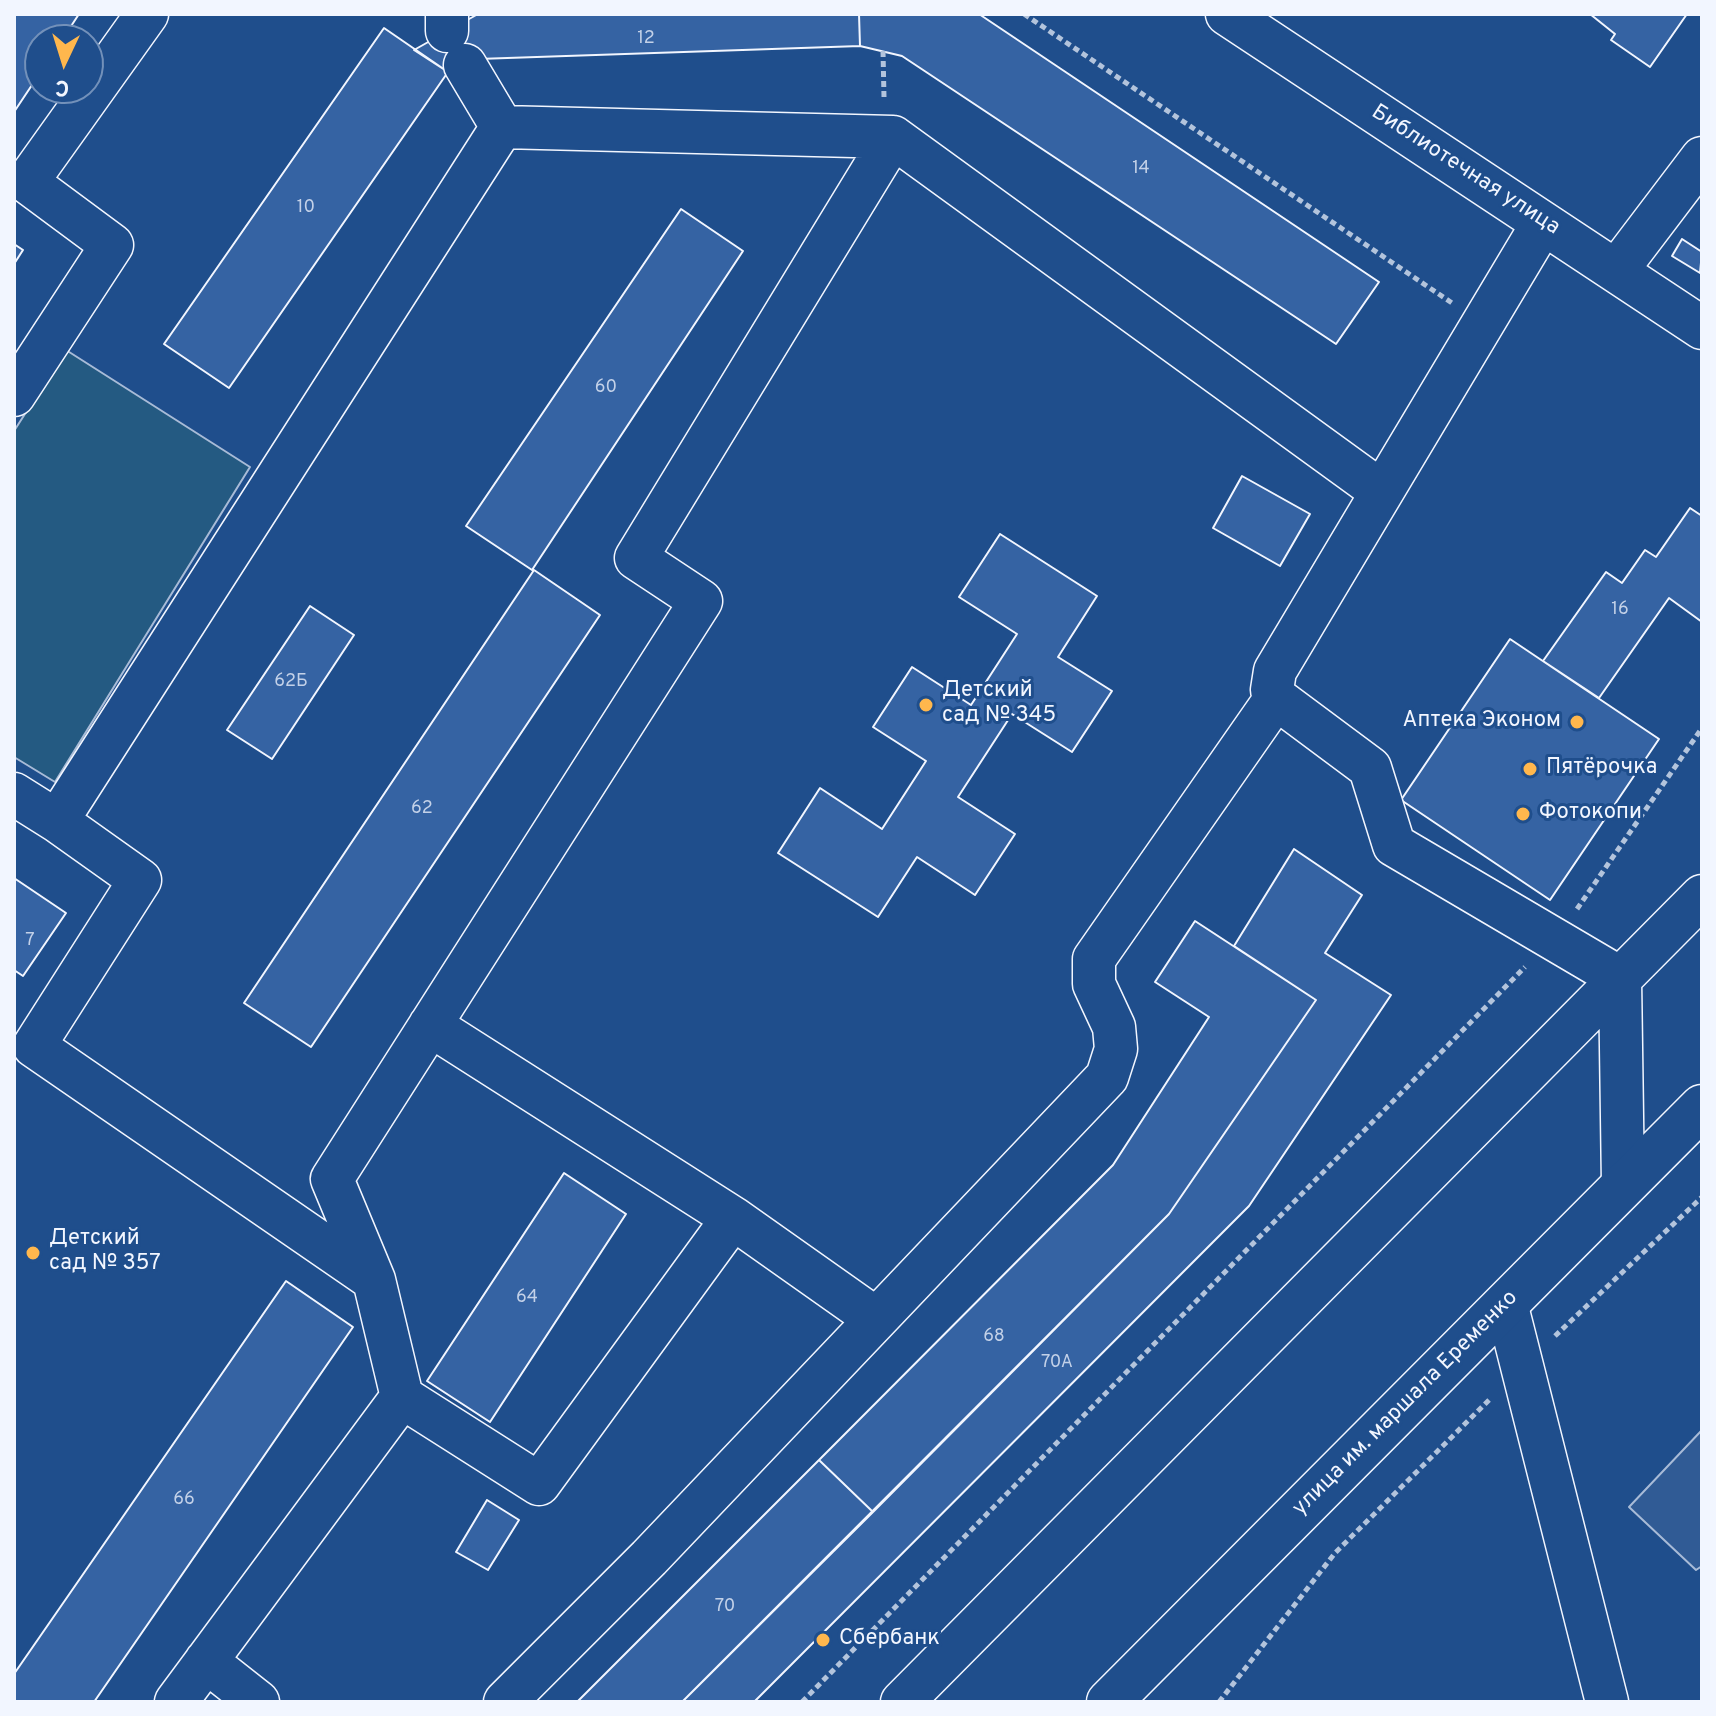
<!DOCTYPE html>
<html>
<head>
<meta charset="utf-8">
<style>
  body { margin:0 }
  #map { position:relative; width:1716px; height:1716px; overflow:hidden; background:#1f4e8c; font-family:Overpass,sans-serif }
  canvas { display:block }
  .frame { position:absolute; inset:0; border:16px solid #f2f6ff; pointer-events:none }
  .north { position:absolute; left:24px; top:24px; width:80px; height:80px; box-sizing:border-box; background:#1f4e8c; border:2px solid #7391ba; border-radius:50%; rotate:184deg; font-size:22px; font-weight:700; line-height:32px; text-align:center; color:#f2f6ff }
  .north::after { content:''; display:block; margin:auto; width:28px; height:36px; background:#ffb74d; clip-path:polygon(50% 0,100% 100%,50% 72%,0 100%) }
</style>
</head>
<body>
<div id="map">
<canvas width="1716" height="1716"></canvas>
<div class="frame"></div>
<div class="north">С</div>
</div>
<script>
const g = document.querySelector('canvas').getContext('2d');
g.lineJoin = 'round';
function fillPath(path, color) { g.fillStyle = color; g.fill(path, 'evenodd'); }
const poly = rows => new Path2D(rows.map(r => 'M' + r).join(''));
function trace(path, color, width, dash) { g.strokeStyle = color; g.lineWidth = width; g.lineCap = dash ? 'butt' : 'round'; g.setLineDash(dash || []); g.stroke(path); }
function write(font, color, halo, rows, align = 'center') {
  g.font = font + ' Overpass,sans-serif'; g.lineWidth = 6; g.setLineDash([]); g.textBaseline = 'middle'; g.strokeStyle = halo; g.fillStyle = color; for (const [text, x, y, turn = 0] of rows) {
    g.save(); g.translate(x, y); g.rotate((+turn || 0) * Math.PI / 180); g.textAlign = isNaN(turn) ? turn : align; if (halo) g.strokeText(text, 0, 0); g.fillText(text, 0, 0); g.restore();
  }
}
const green = poly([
  [66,350,250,467,55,782,14,757,14,431,66,350]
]);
const parking = poly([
  [1702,1430,1702,1566,1696,1570,1629,1507,1702,1430]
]);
const building = poly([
  [14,14,79,14,62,40,40,40,40,73,14,112,14,14],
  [478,14,859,14,860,46,478,59,448,72,414,50,478,14],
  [859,14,979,14,1379,282,1336,344,902,56,860,46,859,14],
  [1590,14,1687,14,1650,67,1611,40,1615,34,1590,14],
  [384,28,448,72,229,388,164,344,384,28],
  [681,209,743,251,532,570,466,526,681,209],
  [1682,239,1702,252,1700,273,1672,256,1682,239],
  [14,244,23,250,14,264,14,244],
  [1242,476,1310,514,1280,566,1213,528,1242,476],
  [1690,508,1702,516,1702,622,1669,598,1599,698,1543,661,1606,572,1622,583,1645,550,1656,557,1690,508],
  [1000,534,1097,596,1058,657,1112,691,1072,752,1012,714,958,797,1015,834,975,895,917,857,878,917,778,853,820,788,882,829,926,761,873,727,912,667,971,705,1017,634,959,597,1000,534],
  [534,570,600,615,311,1047,244,1003,534,570],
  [310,606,354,635,272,759,227,730,310,606],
  [1510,639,1659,739,1550,900,1401,800,1510,639],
  [1294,849,1362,895,1325,953,1391,995,1249,1206,754,1702,682,1702,1169,1214,1316,1000,1234,946,1294,849],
  [14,878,66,913,23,976,14,970,14,878],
  [1195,921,1316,1000,1169,1214,873,1512,819,1460,1113,1165,1209,1017,1155,982,1195,921],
  [564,1173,626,1214,490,1422,427,1381,564,1173],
  [286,1281,353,1327,94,1702,14,1702,14,1674,286,1281],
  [819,1460,873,1512,682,1702,577,1702,819,1460],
  [487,1500,519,1520,488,1570,456,1552,487,1500]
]);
const path = poly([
  [1024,14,1452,303],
  [883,51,884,97],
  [1577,909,1702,728],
  [1555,1336,1702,1197],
  [802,1702,1525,967],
  [1219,1702,1335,1553,1490,1399]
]);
const minor = poly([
  [447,14,447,31],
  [1227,14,1702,328],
  [465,65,502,127],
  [1617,270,1702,158],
  [14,395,112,245,27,182,147,14],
  [1382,492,1275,671,1272,690,1276,698,1370,768,1394,845,1620,978,1623,1186],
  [14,794,57,821],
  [430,1025,733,1218,876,1319],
  [374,1280,34,1046,140,880,57,821,502,127,893,137],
  [1506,1303,1607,1702],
  [402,1397,539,1484,733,1218],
  [206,1661,258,1702],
  [176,1702,402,1397,374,1280,332,1179,701,601,636,558,893,137,1382,492,1543,223],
  [505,1702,649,1558,1107,1077,1116,1049,1114,1027,1094,984,1094,959,1276,698],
  [902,1702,1702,896]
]);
const highway = poly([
  [1109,1702,1702,1107]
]);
const markers = [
  [926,705,8,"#ffb74d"],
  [1577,722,8,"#ffb74d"],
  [1530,769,8,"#ffb74d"],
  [1523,814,8,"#ffb74d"],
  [33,1253,8,"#ffb74d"],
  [823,1640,8,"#ffb74d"]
];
const numberNames = [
  ["12",646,39],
  ["14",1141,169],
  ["10",306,208],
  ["60",606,388],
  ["16",1620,610],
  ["62Б",291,682],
  ["62",422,809],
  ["7",30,941],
  ["64",527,1298],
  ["68",994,1337],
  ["70А",1057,1363],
  ["66",184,1500],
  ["70",725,1607]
];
const streetNames = [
  ["Библиотечная улица",1465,171,33],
  ["улица им. маршала Еременко",1406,1404,-45]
];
const poiNames = [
  ["Детский",942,692],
  ["сад № 345",942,717],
  ["Аптека Эконом",1561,722,"right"],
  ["Пятёрочка",1546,769],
  ["Фотокопи",1539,814],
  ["Детский",49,1240],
  ["сад № 357",49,1265],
  ["Сбербанк",839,1640]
];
fillPath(green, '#245a82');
trace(green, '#a8bbd7', 2);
fillPath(parking, '#305b95');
trace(parking, '#a8bbd7', 2);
fillPath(building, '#3563a3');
trace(building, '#f2f6ff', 2);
trace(minor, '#f2f6ff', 45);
trace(highway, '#f2f6ff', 47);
trace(path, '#b3c4dc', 5, [6, 4]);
trace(minor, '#1f4e8c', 42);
trace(highway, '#1f4e8c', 44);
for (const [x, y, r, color] of markers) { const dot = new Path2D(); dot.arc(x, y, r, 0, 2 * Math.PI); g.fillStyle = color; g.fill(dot); trace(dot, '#1f4e8c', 3); }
write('18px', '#c3d1e8', null, numberNames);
write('22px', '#f2f6ff', '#1f4e8c', streetNames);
write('22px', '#f2f6ff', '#1f4e8c', poiNames, 'left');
</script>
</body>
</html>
